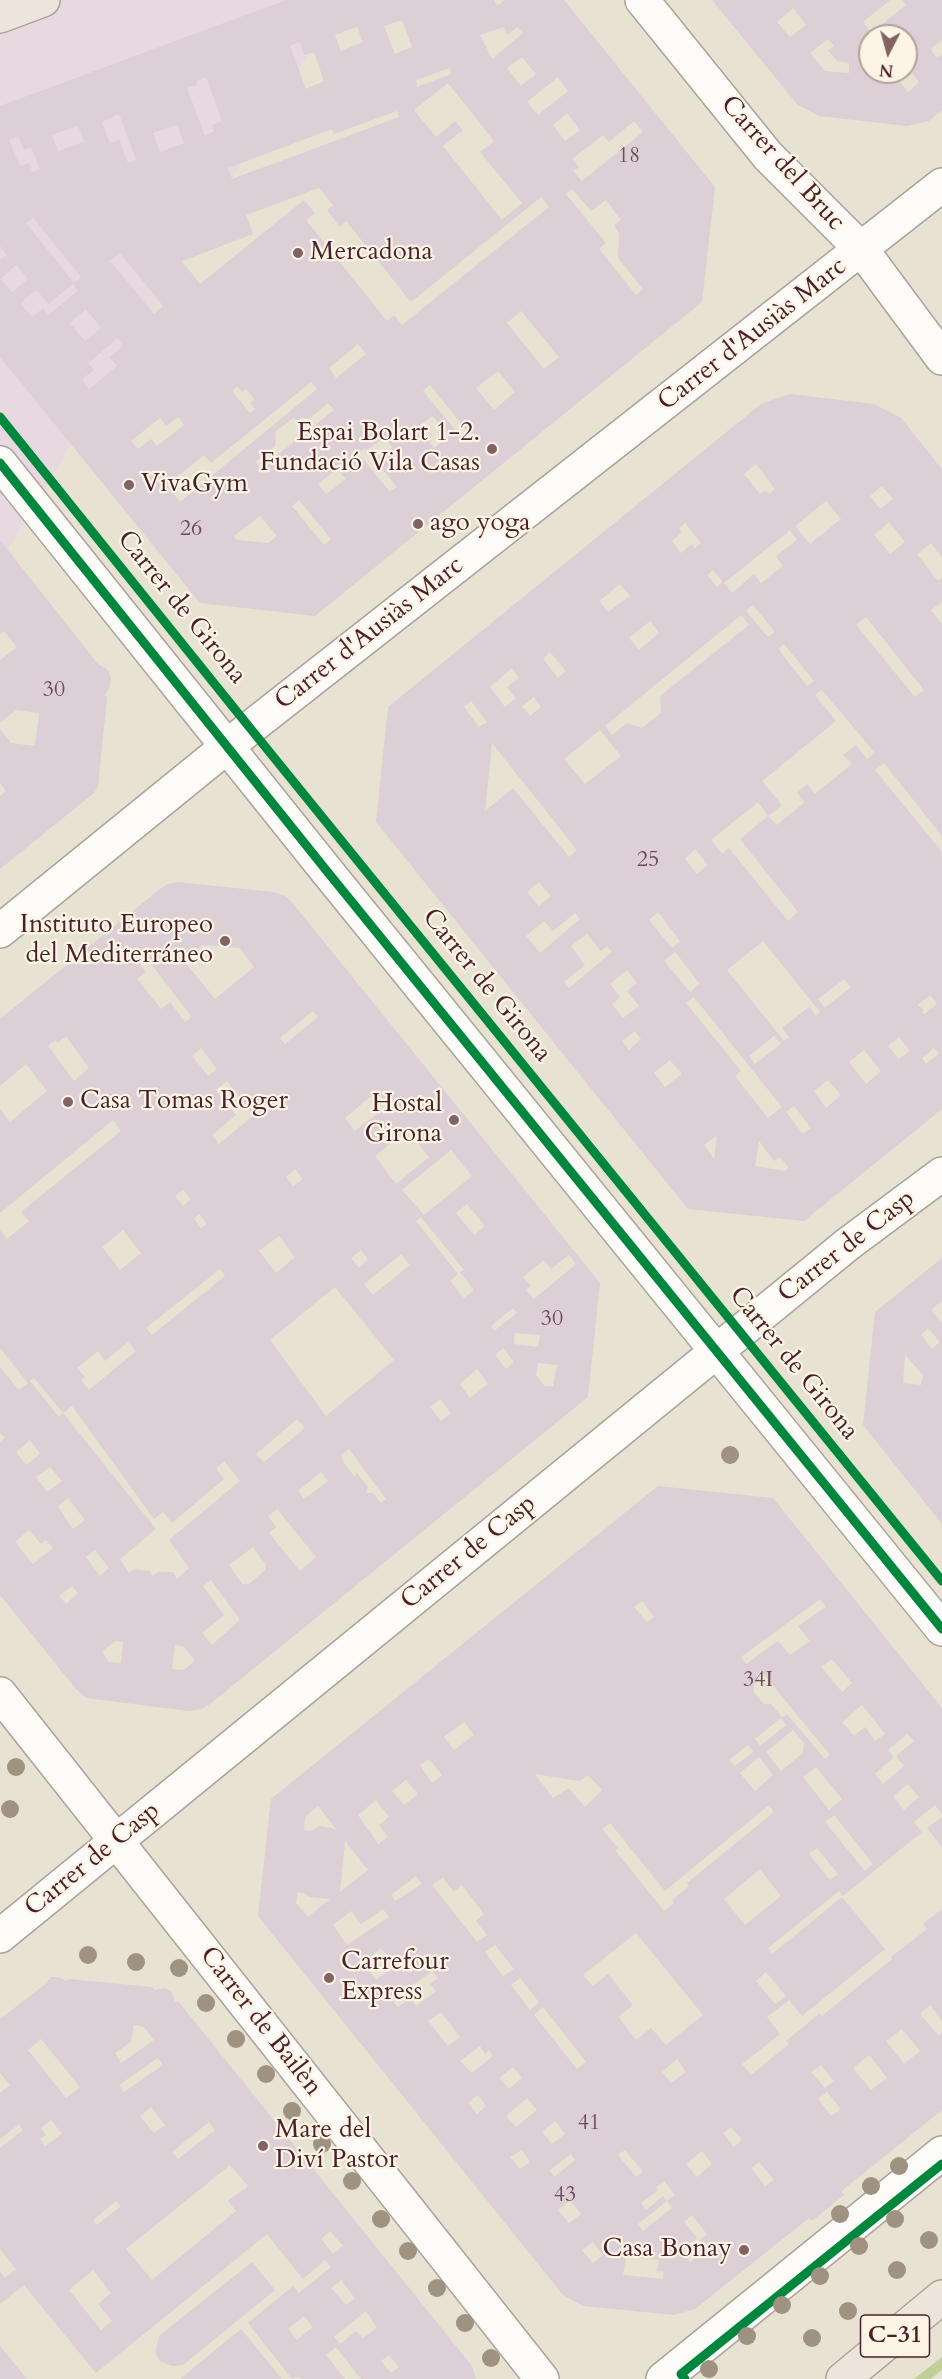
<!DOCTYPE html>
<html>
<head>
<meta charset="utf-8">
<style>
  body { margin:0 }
  #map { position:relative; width:942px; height:2379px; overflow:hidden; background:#e8e2d2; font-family:Cardo,serif }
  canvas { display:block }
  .north { position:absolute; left:858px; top:24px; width:60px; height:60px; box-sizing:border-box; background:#fcf5e5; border:2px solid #b59f9b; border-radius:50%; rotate:186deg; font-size:16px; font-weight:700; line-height:24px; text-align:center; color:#4a1f2b }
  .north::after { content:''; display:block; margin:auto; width:21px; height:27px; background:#816365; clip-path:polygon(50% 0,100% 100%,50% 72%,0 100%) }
</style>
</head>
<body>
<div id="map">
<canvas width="942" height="2379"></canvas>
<div class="north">N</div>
</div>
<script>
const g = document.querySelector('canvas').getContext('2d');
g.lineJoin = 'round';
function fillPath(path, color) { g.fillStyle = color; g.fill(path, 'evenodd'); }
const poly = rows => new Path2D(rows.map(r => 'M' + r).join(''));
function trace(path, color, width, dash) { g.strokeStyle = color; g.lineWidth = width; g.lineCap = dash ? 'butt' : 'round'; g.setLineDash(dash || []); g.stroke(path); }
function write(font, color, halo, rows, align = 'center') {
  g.font = font + ' Cardo,serif'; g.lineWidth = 4.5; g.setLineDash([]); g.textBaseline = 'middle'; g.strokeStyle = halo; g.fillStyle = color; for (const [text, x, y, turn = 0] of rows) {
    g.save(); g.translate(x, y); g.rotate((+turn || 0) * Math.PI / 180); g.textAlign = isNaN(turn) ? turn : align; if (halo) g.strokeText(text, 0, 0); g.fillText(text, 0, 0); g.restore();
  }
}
const built = poly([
  [0,0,341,0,0,562]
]);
const green = poly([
  [942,2357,942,2370,931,2379,914,2379]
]);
const building = poly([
  [286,0,494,0,497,6,505,0,564,0,715,187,702,302,315,616,200,603,0,357,0,260,7,255,0,246,0,106],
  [402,20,412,47,395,54,384,26],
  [357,27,363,42,341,51,335,35],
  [504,27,507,35,517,27,523,33,492,59,480,35],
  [300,42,305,55,314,52,324,81,306,89,290,46],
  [522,57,536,74,521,86,507,68],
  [450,68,451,74,417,87,416,80],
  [206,77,222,121,212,125,214,131,205,136,187,88,197,85,196,81],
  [558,77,568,91,538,115,527,102],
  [448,83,494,141,480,152,522,203,502,220,443,146,463,130,455,121,436,137,414,110],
  [397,111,399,117,232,179,228,168,332,129,334,134],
  [567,113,580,130,565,141,553,125],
  [119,114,136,160,128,163,119,140,110,143,102,122],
  [634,121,643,132,582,181,573,171,579,167,572,159,603,135,609,142],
  [177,125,184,143,160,152,153,133],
  [78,126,84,142,58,151,52,135],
  [18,136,24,150,31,147,40,169,32,172,29,163,20,166,9,140],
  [319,188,333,205,327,210,340,227,346,221,411,302,541,197,549,207,402,325,394,315,387,321,306,220,315,213,304,200,200,284,182,261,253,234,246,215],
  [572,189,591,211,606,200,621,220,614,225,619,233,618,258,643,289,636,295,599,249,606,243,566,194],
  [33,218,81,277,73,284,78,291,48,315,43,308,32,317,20,303,37,290,48,304,74,283,26,223],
  [120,253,163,306,154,314,110,261],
  [16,265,28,279,12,292,0,279],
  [86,309,101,328,85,341,70,323],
  [521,311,559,357,544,369,507,323],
  [118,338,123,346,110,357,117,366,89,389,82,379,94,370,88,363],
  [358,344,366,354,336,378,329,368],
  [498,371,515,392,494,410,476,388],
  [311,382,317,389,180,502,167,485,204,455,211,463],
  [430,385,468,432,461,437,423,391],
  [237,386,242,392,246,389,255,400,250,403,255,409,250,413,232,391],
  [328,403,334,410,261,468,255,462,275,446,276,431,292,419,295,418,297,422,302,417,309,419],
  [433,416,449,436,434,448,417,427],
  [178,417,184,425,157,446,151,439,138,449,131,441,160,418,166,426],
  [384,437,392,447,375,460,397,487,390,492,358,453,365,448,367,450],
  [337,469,346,479,326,494,318,484],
  [299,500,331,539,324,545,292,506],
  [260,516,277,536,268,543,237,540,234,536],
  [712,0,890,0,863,22,871,33,906,5,902,0,942,0,942,40,930,49,937,58,942,54,942,110,929,121,907,126,819,116,797,104],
  [793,8,806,25,790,37,777,22],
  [870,36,906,36,906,69,908,67,919,82,908,92,896,77,902,72,870,72],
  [828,39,834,46,828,50,837,61,849,63,849,73,825,71,810,53],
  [790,394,874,404,901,418,942,469,942,557,931,543,917,554,938,581,942,578,942,602,931,610,942,624,942,836,884,763,875,770,942,852,942,1109,804,1221,688,1209,376,822,388,707,761,404],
  [756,464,775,489,769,494,766,490,760,494,744,474],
  [882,486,893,499,880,509,870,496],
  [826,501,841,519,810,544,795,526],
  [889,522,905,542,890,554,874,535],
  [685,523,701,543,695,548,692,544,681,553,672,541,682,532,679,528],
  [790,530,797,540,776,556,783,566,761,583,754,574,732,593,724,583],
  [713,570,723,582,717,587,707,575],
  [620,584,630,596,608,612,599,601],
  [753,605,775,632,768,637,746,611],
  [741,615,749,625,660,696,661,713,642,728,627,723,612,735,605,726],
  [866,617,924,690,915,697,856,625],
  [650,621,659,633,639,650,629,638],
  [784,644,814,681,807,686,778,649],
  [550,652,566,671,558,678,543,659],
  [512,668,519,678,507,687,516,698,505,707,490,687],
  [822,690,875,753,867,759,856,745,843,755,852,764,815,794,807,784,797,793,805,802,777,825,768,816,740,839,798,912,788,921,729,848,722,854,711,840,758,802,768,816,782,805,762,781,836,721,815,695],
  [534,697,541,707,530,716,522,706],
  [471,701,487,722,479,727,464,707],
  [600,730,621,756,585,784,564,759],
  [492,743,577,850,569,857,513,788,485,811],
  [695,849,708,865,697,874,685,859],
  [539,882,551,896,539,906,527,892],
  [658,912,680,941,672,948,649,920],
  [575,913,580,919,540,953,526,936,544,921,553,931],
  [587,934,601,951,607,946,612,952,569,988,564,982,585,965,571,946],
  [763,941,820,1012,816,1016,809,1007,782,1028,789,1037,784,1041,727,970],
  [675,952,700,984,690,992,664,961],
  [627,970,637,983,627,991,639,1006,623,1018,612,1004,620,997,610,984],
  [844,979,851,987,825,1008,818,999],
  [930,995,937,1004,924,1014,922,1012,924,1010,918,1005],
  [694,997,782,1107,768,1118,735,1076,741,1071,686,1003],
  [635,1031,641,1039,629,1050,622,1041],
  [774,1036,781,1044,755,1064,749,1056],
  [899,1037,910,1051,899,1059,888,1046],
  [934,1048,939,1054,926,1064,922,1058],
  [864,1050,881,1071,866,1084,849,1062],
  [670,1060,682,1074,665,1087,654,1073],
  [828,1080,841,1095,826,1108,814,1091],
  [794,1106,811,1128,803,1134,786,1112],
  [717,1135,714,1159,704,1145],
  [759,1141,774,1161,780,1157,789,1168,785,1171,755,1166],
  [0,540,98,664,108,670,111,678,109,690,104,695,107,697,98,786,94,793,0,869,0,796,6,791,0,783,0,729,11,743,35,746,39,713,16,710,0,723,0,660,17,647,4,631,0,634],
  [178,882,273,892,285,896,291,901,600,1283,588,1397,210,1704,202,1709,189,1711,86,1698,76,1689,0,1595,0,1442,5,1438,0,1433,0,1367,19,1390,28,1383,0,1348,0,1230,7,1239,29,1221,21,1212,121,1131,113,1120,0,1213,0,1109,10,1122,47,1091,26,1064,0,1086,0,1019,160,889,168,884],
  [203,945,240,948,254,967,215,999,184,961],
  [147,959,192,1017,185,1022,170,1002,161,1009,137,979,146,972,140,965],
  [313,1011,318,1017,285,1044,280,1038],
  [66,1036,89,1068,74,1081,48,1046,56,1040,57,1043],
  [201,1048,217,1069,208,1076,192,1056],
  [227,1081,254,1115,219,1144,212,1135,236,1115,216,1090],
  [377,1091,388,1105,355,1131,345,1118],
  [407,1130,429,1157,396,1184,375,1156],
  [451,1150,472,1176,424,1215,402,1190],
  [295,1169,303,1179,293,1186,286,1177],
  [183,1190,191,1199,183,1206,175,1196],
  [467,1204,485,1226,474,1235,456,1213],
  [199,1214,207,1224,201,1228,194,1218],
  [421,1217,464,1270,460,1272,474,1290,464,1298,450,1281,458,1274,416,1221],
  [123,1230,141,1253,120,1270,102,1247],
  [279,1236,295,1257,276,1273,259,1251],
  [361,1250,368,1260,359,1268,351,1258],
  [401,1254,410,1265,373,1295,364,1284],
  [569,1255,576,1264,534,1299,526,1290,531,1286,523,1277,544,1260,551,1269],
  [220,1269,225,1276,152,1335,146,1328],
  [335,1287,394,1360,326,1416,270,1340],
  [513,1308,517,1313,494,1331,491,1326],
  [515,1333,540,1335,538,1347,514,1344],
  [128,1342,136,1351,89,1390,81,1380,85,1377,77,1368,98,1351,105,1361],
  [503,1348,514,1362,506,1369,495,1355],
  [538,1363,557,1365,553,1386,545,1386,536,1375],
  [477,1369,488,1384,470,1398,460,1384],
  [34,1378,63,1413,72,1406,154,1519,163,1512,172,1523,224,1479,216,1468,224,1461,240,1481,169,1540,189,1568,177,1579,173,1572,158,1572,153,1576,149,1571,134,1569,129,1573,120,1559,156,1529,63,1413,59,1417,30,1381],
  [440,1399,451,1413,441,1421,430,1407],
  [297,1419,305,1428,264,1462,256,1454],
  [30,1440,40,1454,26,1465,16,1452],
  [349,1449,386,1499,381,1503,373,1493,366,1493,368,1487,357,1473,354,1476,344,1463,341,1455],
  [50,1467,62,1481,47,1492,36,1477],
  [321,1472,328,1481,304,1499,298,1491],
  [68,1498,85,1520,73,1529,58,1507],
  [277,1509,316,1557,300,1571,269,1533,276,1527,268,1516],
  [29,1530,41,1544,46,1540,53,1548,33,1564,15,1542],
  [253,1547,266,1565,265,1570,249,1584,242,1584,229,1565],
  [95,1550,109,1568,100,1576,86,1557],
  [211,1580,240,1620,212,1645,202,1633,224,1615,203,1586],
  [72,1586,78,1593,66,1604,59,1596],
  [115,1641,123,1642,121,1663,109,1662,102,1652],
  [175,1645,183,1646,195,1660,184,1670,172,1669],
  [942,1258,942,1301,931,1310,942,1323,942,1524,863,1425,875,1312],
  [928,1328,940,1342,932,1349,921,1335],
  [905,1355,923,1375,921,1385,903,1383],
  [658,1486,773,1498,942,1708,942,1814,935,1805,914,1822,922,1832,843,1896,839,1891,768,1948,772,1954,842,1897,885,1949,802,2016,789,2000,767,2017,780,2034,742,2064,751,2075,789,2044,786,2041,820,2013,822,2016,892,1959,891,1957,927,1929,923,1924,942,1909,942,2021,930,2005,920,2014,939,2036,942,2033,942,2110,844,2189,842,2192,844,2195,812,2221,809,2218,695,2309,674,2315,583,2306,563,2295,258,1916,271,1799],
  [820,1599,826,1607,798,1626,810,1641,790,1655,778,1641,746,1664,741,1657],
  [642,1601,654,1617,647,1622,634,1607],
  [832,1659,852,1683,842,1692,821,1667],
  [761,1671,830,1755,825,1759,787,1714,781,1718,786,1725,760,1746,755,1739,782,1717,771,1704,764,1704,754,1693,754,1685,760,1680,756,1675],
  [862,1705,885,1734,875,1741,865,1727,854,1736,842,1722],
  [464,1722,474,1735,454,1750,444,1737],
  [793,1730,804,1743,803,1753,781,1771,766,1752],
  [907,1734,914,1741,896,1756,904,1766,883,1784,875,1774,894,1757,888,1750],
  [748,1745,753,1752,735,1766,729,1760],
  [759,1757,773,1775,755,1791,740,1773],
  [429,1759,442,1775,432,1783,420,1765],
  [816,1767,842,1799,829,1810,803,1777],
  [535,1774,579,1781,588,1775,602,1790,585,1807,569,1788,553,1798],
  [406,1780,418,1794,404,1805,392,1791],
  [908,1784,919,1797,904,1810,893,1796],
  [376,1800,389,1817,379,1825,388,1837,378,1844,358,1815],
  [769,1805,774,1812,687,1883,689,1886,672,1900,674,1903,664,1911,615,1850,618,1848,602,1829,610,1823,665,1891],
  [318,1806,336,1829,319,1826,311,1831,304,1830,305,1817],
  [834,1815,873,1864,865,1871,825,1822],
  [345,1841,368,1870,340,1892],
  [817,1848,838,1874,830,1880,809,1854],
  [760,1869,781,1896,745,1925,724,1899],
  [416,1876,422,1884,395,1901,391,1895],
  [443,1878,454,1892,462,1885,484,1914,476,1921,487,1935,477,1942,432,1885],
  [298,1892,304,1893,310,1897,330,1899,308,1917,296,1903],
  [383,1909,389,1917,347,1945,333,1925,351,1911,361,1924],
  [636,1933,703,2015,666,2045,651,2028,636,2040,628,2029,618,2017,633,2005,608,1974,593,1986,583,1975],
  [495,1945,514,1969,503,1976,485,1952],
  [381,1948,395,1965,376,1980,363,1963],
  [432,1971,438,1978,430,1984,436,1991,416,2006,410,1998,398,2007,392,2000],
  [766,1972,786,1996,775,2004,756,1981],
  [520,1978,539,2002,530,2010,511,1985],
  [543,2007,586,2062,577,2069,534,2015],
  [441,2012,460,2037,448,2046,428,2021],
  [902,2029,920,2051,904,2064,886,2041],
  [480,2046,485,2054,489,2050,493,2056,472,2073,460,2061],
  [869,2055,887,2078,871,2090,853,2068],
  [677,2059,686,2072,671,2083,662,2072],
  [821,2065,834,2081,825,2088,811,2072],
  [513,2067,522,2078,509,2089,499,2078],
  [827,2092,841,2109,831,2116,818,2099],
  [478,2095,486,2106,477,2114,468,2103],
  [527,2098,537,2110,516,2127,506,2116],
  [555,2121,565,2134,552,2144,542,2132],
  [731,2127,742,2140,734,2147,723,2133],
  [522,2150,530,2162,520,2169,510,2157],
  [625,2150,643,2172,636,2177,618,2155],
  [702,2151,712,2164,697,2177,686,2164],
  [571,2154,575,2160,554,2177,550,2170],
  [759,2162,774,2180,765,2186,751,2168],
  [664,2181,675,2195,667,2201,663,2196,646,2210,641,2203,658,2190,656,2187],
  [570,2200,581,2214,569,2223,558,2210],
  [667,2201,672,2208,643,2231,638,2224],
  [692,2215,707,2234,699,2241,705,2249,690,2262,681,2251,697,2238,684,2222],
  [593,2242,603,2255,593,2263,582,2250],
  [626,2257,659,2260,657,2271,664,2272,663,2279,623,2275],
  [942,1817,942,1847,927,1828],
  [51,1977,59,1977,66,1981,69,1979,152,1987,154,1990,165,1988,172,1992,175,2002,178,2001,472,2366,476,2379,361,2379,336,2347,326,2355,345,2379,301,2379,299,2377,292,2379,248,2323,293,2286,299,2293,331,2267,325,2260,303,2279,267,2234,96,2373,24,2285,0,2304,0,2272,5,2278,16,2269,0,2249,0,2148,23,2130,19,2124,0,2139,0,2093,10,2085,0,2073,0,2019,43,1986],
  [134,2025,144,2027,154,2040,121,2063,115,2053,131,2042],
  [41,2039,80,2087,66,2098,28,2050],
  [158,2058,163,2065,124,2092,119,2085],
  [151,2107,165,2125,154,2133,140,2116],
  [51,2120,62,2134,45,2146,40,2139,46,2135,41,2128],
  [209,2122,215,2130,178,2159,172,2152],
  [230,2165,248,2186,228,2201,236,2211,152,2280,126,2249],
  [116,2201,121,2206,97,2225,93,2220],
  [330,2231,343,2246,333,2254,321,2239],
  [93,2270,111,2293,98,2304,112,2321,101,2330,69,2290],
  [341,2280,355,2298,346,2305,331,2288],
  [366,2311,377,2328,363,2338,356,2331,340,2344,334,2337],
  [304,2316,313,2327,297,2340,288,2329],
  [389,2355,399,2367,391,2373,381,2361],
  [252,2262,275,2290,183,2365,172,2366,160,2361,156,2354,156,2347,160,2335],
  [241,2329,282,2379,180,2379,231,2337],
  [0,2346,27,2379,0,2379]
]);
const minor = poly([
  [642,0,768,156,862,250,942,358],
  [0,463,326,870,942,1629],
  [0,931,250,728,942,185],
  [0,1694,542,2379],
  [0,1936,848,1244,942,1174],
  [663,2379,942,2153]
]);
const major = poly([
  [0,16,43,0],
  [843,2379,942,2297]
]);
const cycleway = poly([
  [0,417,250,728,942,1581],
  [0,463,326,870,942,1629],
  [685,2379,681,2374,942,2164]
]);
const trees = [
  [730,1455],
  [16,1767],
  [10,1809],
  [88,1955],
  [136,1962],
  [179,1968],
  [206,2003],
  [236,2039],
  [266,2074],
  [292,2111],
  [322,2144],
  [899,2166],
  [352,2181],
  [871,2186],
  [840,2214],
  [381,2219],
  [895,2219],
  [929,2240],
  [859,2246],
  [408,2251],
  [897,2270],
  [820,2276],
  [437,2288],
  [782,2305],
  [848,2311],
  [465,2323],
  [747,2336],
  [812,2338],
  [491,2358],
  [709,2369]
];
const markers = [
  [298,253,6,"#816365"],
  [492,449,6,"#816365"],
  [129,485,6,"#816365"],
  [418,524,6,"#816365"],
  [225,941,6,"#816365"],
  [68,1102,6,"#816365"],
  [454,1120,6,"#816365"],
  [329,1978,6,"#816365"],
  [263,2146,6,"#816365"],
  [744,2250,6,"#816365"]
];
const numberNames = [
  ["18",629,157],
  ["26",191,530],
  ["30",54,691],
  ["25",648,861],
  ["30",552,1320],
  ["34I",758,1681],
  ["41",589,2124],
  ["43",565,2196]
];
const shields = [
  [895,2336,69]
];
const shieldNames = [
  ["C-31",895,2336]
];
const streetNames = [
  ["Carrer del Bruc",782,164,48],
  ["Carrer d'Ausiàs Marc",753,335,-38],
  ["Carrer de Girona",181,608,51],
  ["Carrer d'Ausiàs Marc",370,634,-38],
  ["Carrer de Girona",486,986,51],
  ["Carrer de Casp",847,1247,-38],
  ["Carrer de Girona",793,1364,51],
  ["Carrer de Casp",469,1553,-39],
  ["Carrer de Casp",93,1860,-39],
  ["Carrer de Bailèn",260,2022,52]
];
const poiNames = [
  ["Mercadona",310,253],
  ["Espai Bolart 1-2.",480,434,"right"],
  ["Fundació Vila Casas",480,464,"right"],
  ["VivaGym",141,485],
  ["ago yoga",430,524],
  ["Instituto Europeo",213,926,"right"],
  ["del Mediterráneo",213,956,"right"],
  ["Casa Tomas Roger",80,1102],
  ["Hostal",442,1105,"right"],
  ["Girona",442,1135,"right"],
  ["Carrefour",341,1963],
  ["Express",341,1993],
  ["Mare del",275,2131],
  ["Diví Pastor",275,2161],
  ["Casa Bonay",732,2250,"right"]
];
fillPath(built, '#e8d9e1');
fillPath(green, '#c1d099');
fillPath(building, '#dccfd5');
trace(minor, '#aba29b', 36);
trace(major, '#aba29b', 36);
trace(minor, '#fcfbf8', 33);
trace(major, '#ede5dc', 33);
trace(cycleway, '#00873e', 9);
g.fillStyle = '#9f9281';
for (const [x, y] of trees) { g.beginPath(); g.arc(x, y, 9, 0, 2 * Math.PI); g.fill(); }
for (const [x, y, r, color] of markers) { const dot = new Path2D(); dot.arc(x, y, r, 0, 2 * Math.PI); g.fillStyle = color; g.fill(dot); trace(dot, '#fcf5e5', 2); }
write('22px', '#6e4b56', null, numberNames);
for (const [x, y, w] of shields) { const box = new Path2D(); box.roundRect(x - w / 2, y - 21, w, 42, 4.5); g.fillStyle = '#fcf5e5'; g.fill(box); trace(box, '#4a1f2b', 1.5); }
write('bold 24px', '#4a1f2b', null, shieldNames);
write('26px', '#4a1f2b', '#fcf5e5', streetNames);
write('26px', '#4a1f2b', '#fcf5e5', poiNames, 'left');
</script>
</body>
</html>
